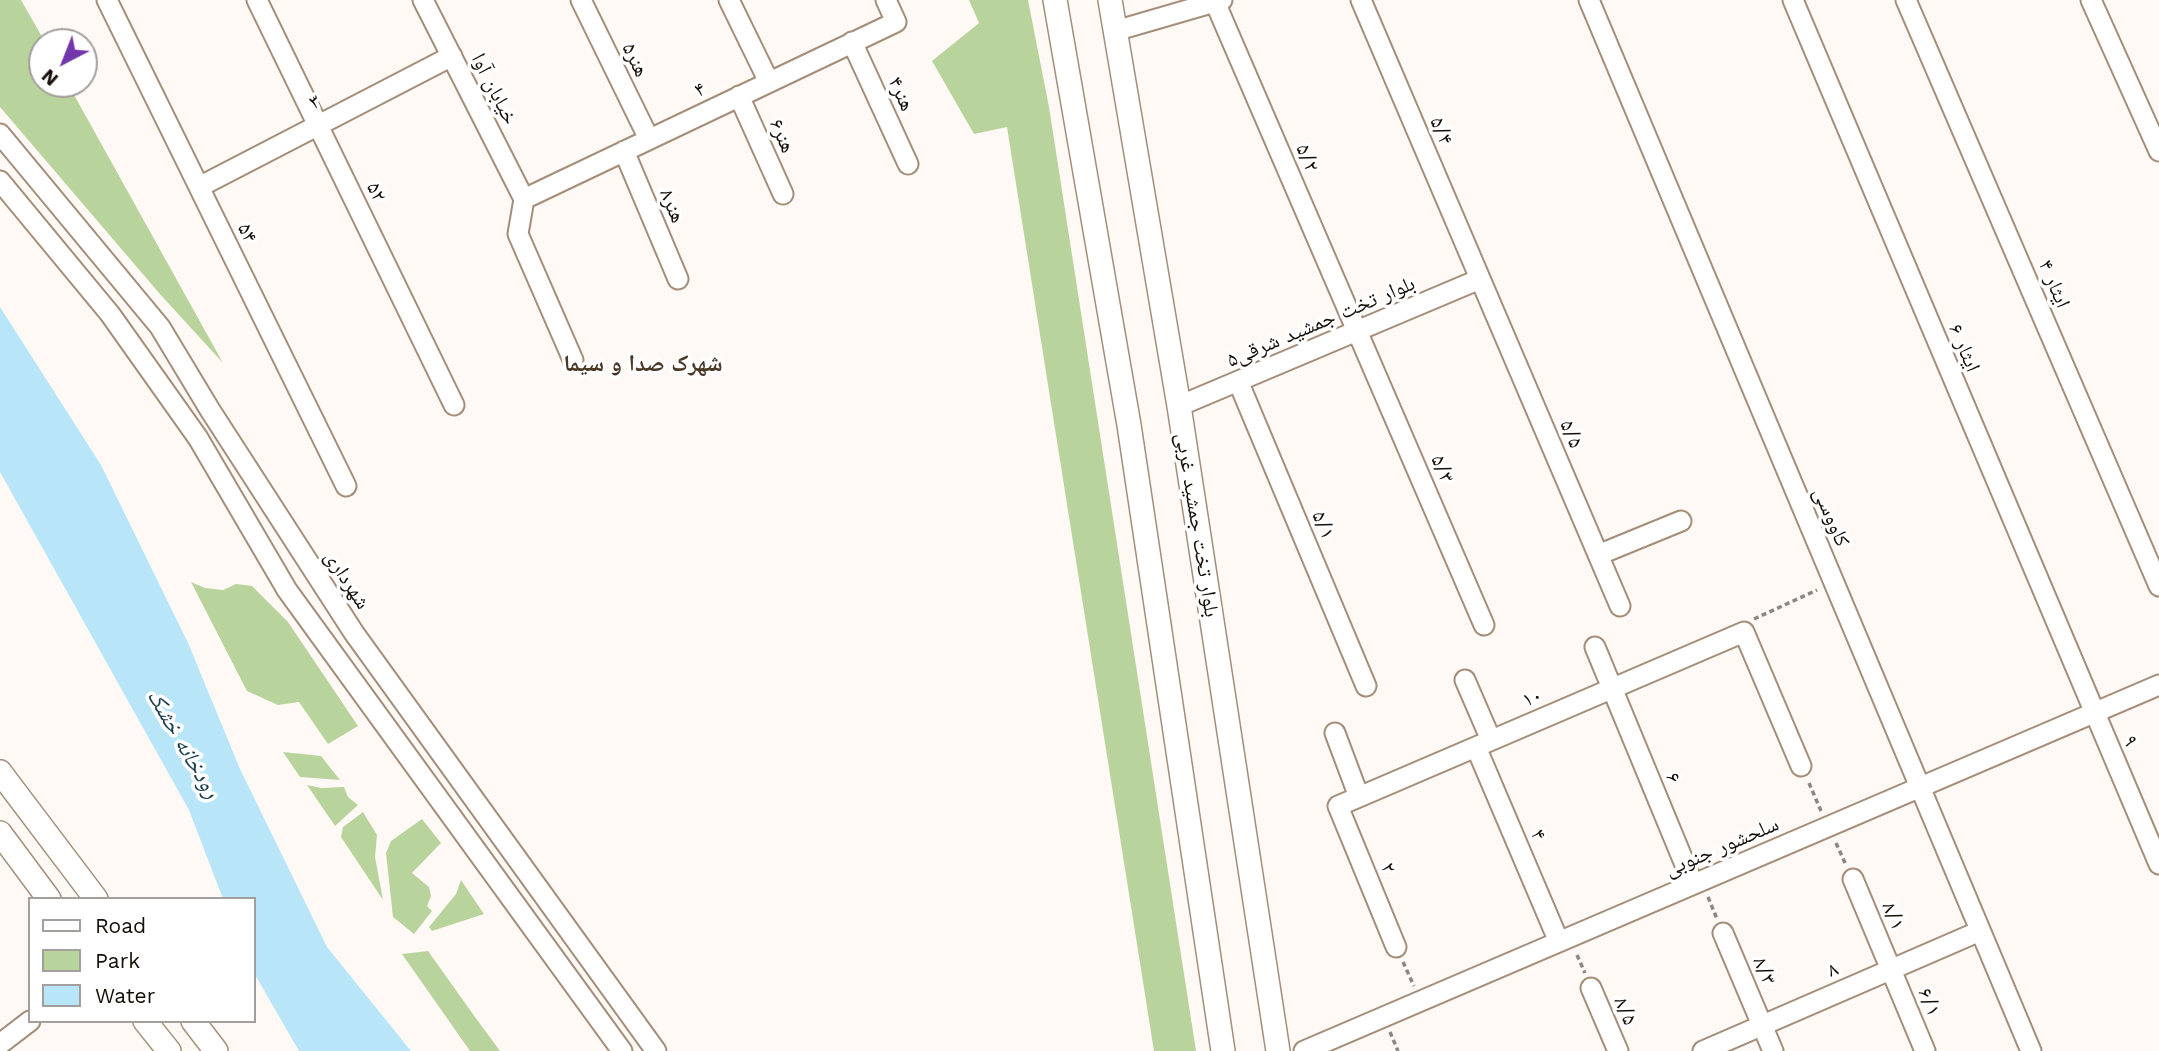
<!DOCTYPE html>
<html>
<head>
<meta charset="utf-8">
<style>
  body { margin:0 }
  #map { position:relative; width:2159px; height:1051px; overflow:hidden; background:#fef9f5; font-family:"Work Sans",sans-serif }
  canvas { display:block }
  .legend { position:absolute; left:28px; top:897px; width:228px; height:126px; box-sizing:border-box; background:#fff; border:2px solid #a29f9c; margin:0; padding:9px 12px; list-style:none; font-size:21px; color:#160e07 }
  .legend li { display:flex; align-items:center; gap:14px; height:35px }
  .legend b { width:35px; border:2px solid #a29f9c }
  .north { position:absolute; left:28px; top:28px; width:70px; height:70px; box-sizing:border-box; background:#fff; border:2px solid #a29f9c; border-radius:50%; rotate:222deg; font-size:19px; font-weight:700; line-height:28px; text-align:center; color:#160e07 }
  .north::after { content:''; display:block; margin:auto; width:24px; height:32px; background:#7337ac; clip-path:polygon(50% 0,100% 100%,50% 72%,0 100%) }
</style>
</head>
<body>
<div id="map">
<canvas width="2159" height="1051"></canvas>
<ul class="legend">
<li><b style="height:9px;background:#fff"></b>Road</li>
<li><b style="height:19px;background:#b9d39c"></b>Park</li>
<li><b style="height:19px;background:#b8e6f8"></b>Water</li>
</ul>
<div class="north">N</div>
</div>
<script>
const g = document.querySelector('canvas').getContext('2d');
g.lineJoin = 'round';
function fillPath(path, color) { g.fillStyle = color; g.fill(path, 'evenodd'); }
const poly = rows => new Path2D(rows.map(r => 'M' + r).join(''));
function trace(path, color, width, dash) { g.strokeStyle = color; g.lineWidth = width; g.lineCap = dash ? 'butt' : 'round'; g.setLineDash(dash || []); g.stroke(path); }
function write(font, color, halo, rows, align = 'center') {
  g.font = font + ' "Work Sans","Noto Naskh Arabic",sans-serif'; g.lineWidth = 7; g.setLineDash([]); g.textBaseline = 'middle'; g.strokeStyle = halo; g.fillStyle = color; for (const [text, x, y, turn = 0] of rows) {
    g.save(); g.translate(x, y); g.rotate((+turn || 0) * Math.PI / 180); g.textAlign = isNaN(turn) ? turn : align; if (halo) g.strokeText(text, 0, 0); g.fillText(text, 0, 0); g.restore();
  }
}
const green = poly([
  [0,0,21,0,45,42,42,42,42,84,68,84,223,363,159,293,0,107],
  [969,0,1028,0,1049,107,1196,1051,1154,1051,1007,127,974,134,932,61,979,23],
  [191,582,205,588,223,590,236,584,252,586,288,622,358,726,328,744,299,702,278,705,247,691],
  [283,752,321,756,340,780,300,777],
  [307,785,321,788,344,787,348,797,358,805,335,826],
  [363,812,377,835,375,857,383,900,341,837,343,827],
  [422,819,441,843,412,873,429,887,431,896,427,906,432,911,414,934,393,917,386,853,391,841],
  [461,880,484,914,432,931,429,927,456,894],
  [428,951,475,1017,500,1051,470,1051,402,954]
]);
const water = poly([
  [0,307,101,465,189,645,240,769,327,947,411,1051,299,1051,254,973,254,899,223,899,189,810,0,472]
]);
const path = poly([
  [1754,619,1817,590],
  [1809,783,1821,811],
  [1836,843,1846,865],
  [1708,897,1717,919],
  [1577,955,1585,973],
  [1403,962,1414,986],
  [1390,1032,1398,1051]
]);
const minor = poly([
  [107,0,346,486],
  [257,0,454,405],
  [423,0,524,199],
  [581,0,649,139],
  [729,0,769,82],
  [1361,0,1620,606],
  [1589,0,2031,1051],
  [1793,0,2159,864],
  [1906,0,2159,586],
  [2091,0,2159,151],
  [1215,2,1484,625],
  [1115,31,1222,0],
  [852,42,908,164],
  [739,96,783,194],
  [0,134,160,327,210,410,354,633,656,1051],
  [624,151,678,279],
  [0,181,110,314,198,438,287,590,622,1051],
  [199,187,452,56],
  [524,199,896,22,886,0],
  [524,199,518,234,573,360],
  [1238,381,1366,686],
  [1179,406,1480,279],
  [1598,555,1681,521],
  [1595,647,1693,884],
  [1465,680,1491,740],
  [1335,733,1359,797],
  [1476,747,1559,942],
  [1853,879,1925,1051],
  [1723,933,1773,1051],
  [1396,947,1338,806,1744,632,1801,766],
  [1591,988,1618,1051],
  [0,1044,30,1021],
  [1304,1051,2159,685],
  [1703,1051,1980,931]
]);
const major = poly([
  [1055,0,1129,425,1223,1051],
  [1110,0,1179,406,1278,1051],
  [0,772,96,899],
  [0,833,49,899],
  [145,1021,169,1051],
  [193,1021,216,1051]
]);
const streetNames = [
  ["هنر۵",635,60,64],
  ["خیابان آوا",494,89,63],
  ["۴",700,90,-25],
  ["هنر۴",901,94,65],
  ["۳",315,102,-27],
  ["۵/۴",1441,131,67],
  ["هنر۶",782,136,66],
  ["۵/۲",1307,158,67],
  ["۵۲",376,192,64],
  ["هنر۸",672,206,67],
  ["۵۴",247,233,64],
  ["ایثار ۴",2054,284,67],
  ["بلوار تخت جمشید شرقی۵",1321,322,-23],
  ["ایثار ۶",1964,348,67],
  ["۵/۵",1571,434,67],
  ["۵/۳",1442,469,67],
  ["کاووسی",1831,517,67],
  ["بلوار تخت جمشید غربی",1197,525,81],
  ["۵/۱",1323,525,67],
  ["شهرداری",347,580,57],
  ["۱۰",1532,698,-23],
  ["۹",2130,741,66],
  ["۶",1673,778,67],
  ["۴",1538,835,67],
  ["سلحشور جنوبی",1722,847,-23],
  ["۲",1388,868,68],
  ["۸/۱",1893,916,67],
  ["۸",1833,970,-23],
  ["۸/۳",1764,971,67],
  ["۶/۱",1929,1002,67],
  ["۸/۵",1625,1011,67]
];
const neighbourhoodNames = [
  ["شهرک صدا و سیما",643,364]
];
const waterNames = [
  ["رودخانه خشک",183,744,60]
];
fillPath(green, '#b9d39c');
fillPath(water, '#b8e6f8');
trace(minor, '#a48e7a', 23);
trace(major, '#a48e7a', 26);
trace(path, '#8d8781', 3.5, [5, 3.5]);
trace(minor, '#fff', 19);
trace(major, '#fff', 23);
write('21px', '#160e07', '#fff', streetNames);
write('bold 23px', '#4a3726', '#fff', neighbourhoodNames);
write('italic 23px', '#183d4a', '#fff', waterNames);
</script>
</body>
</html>
